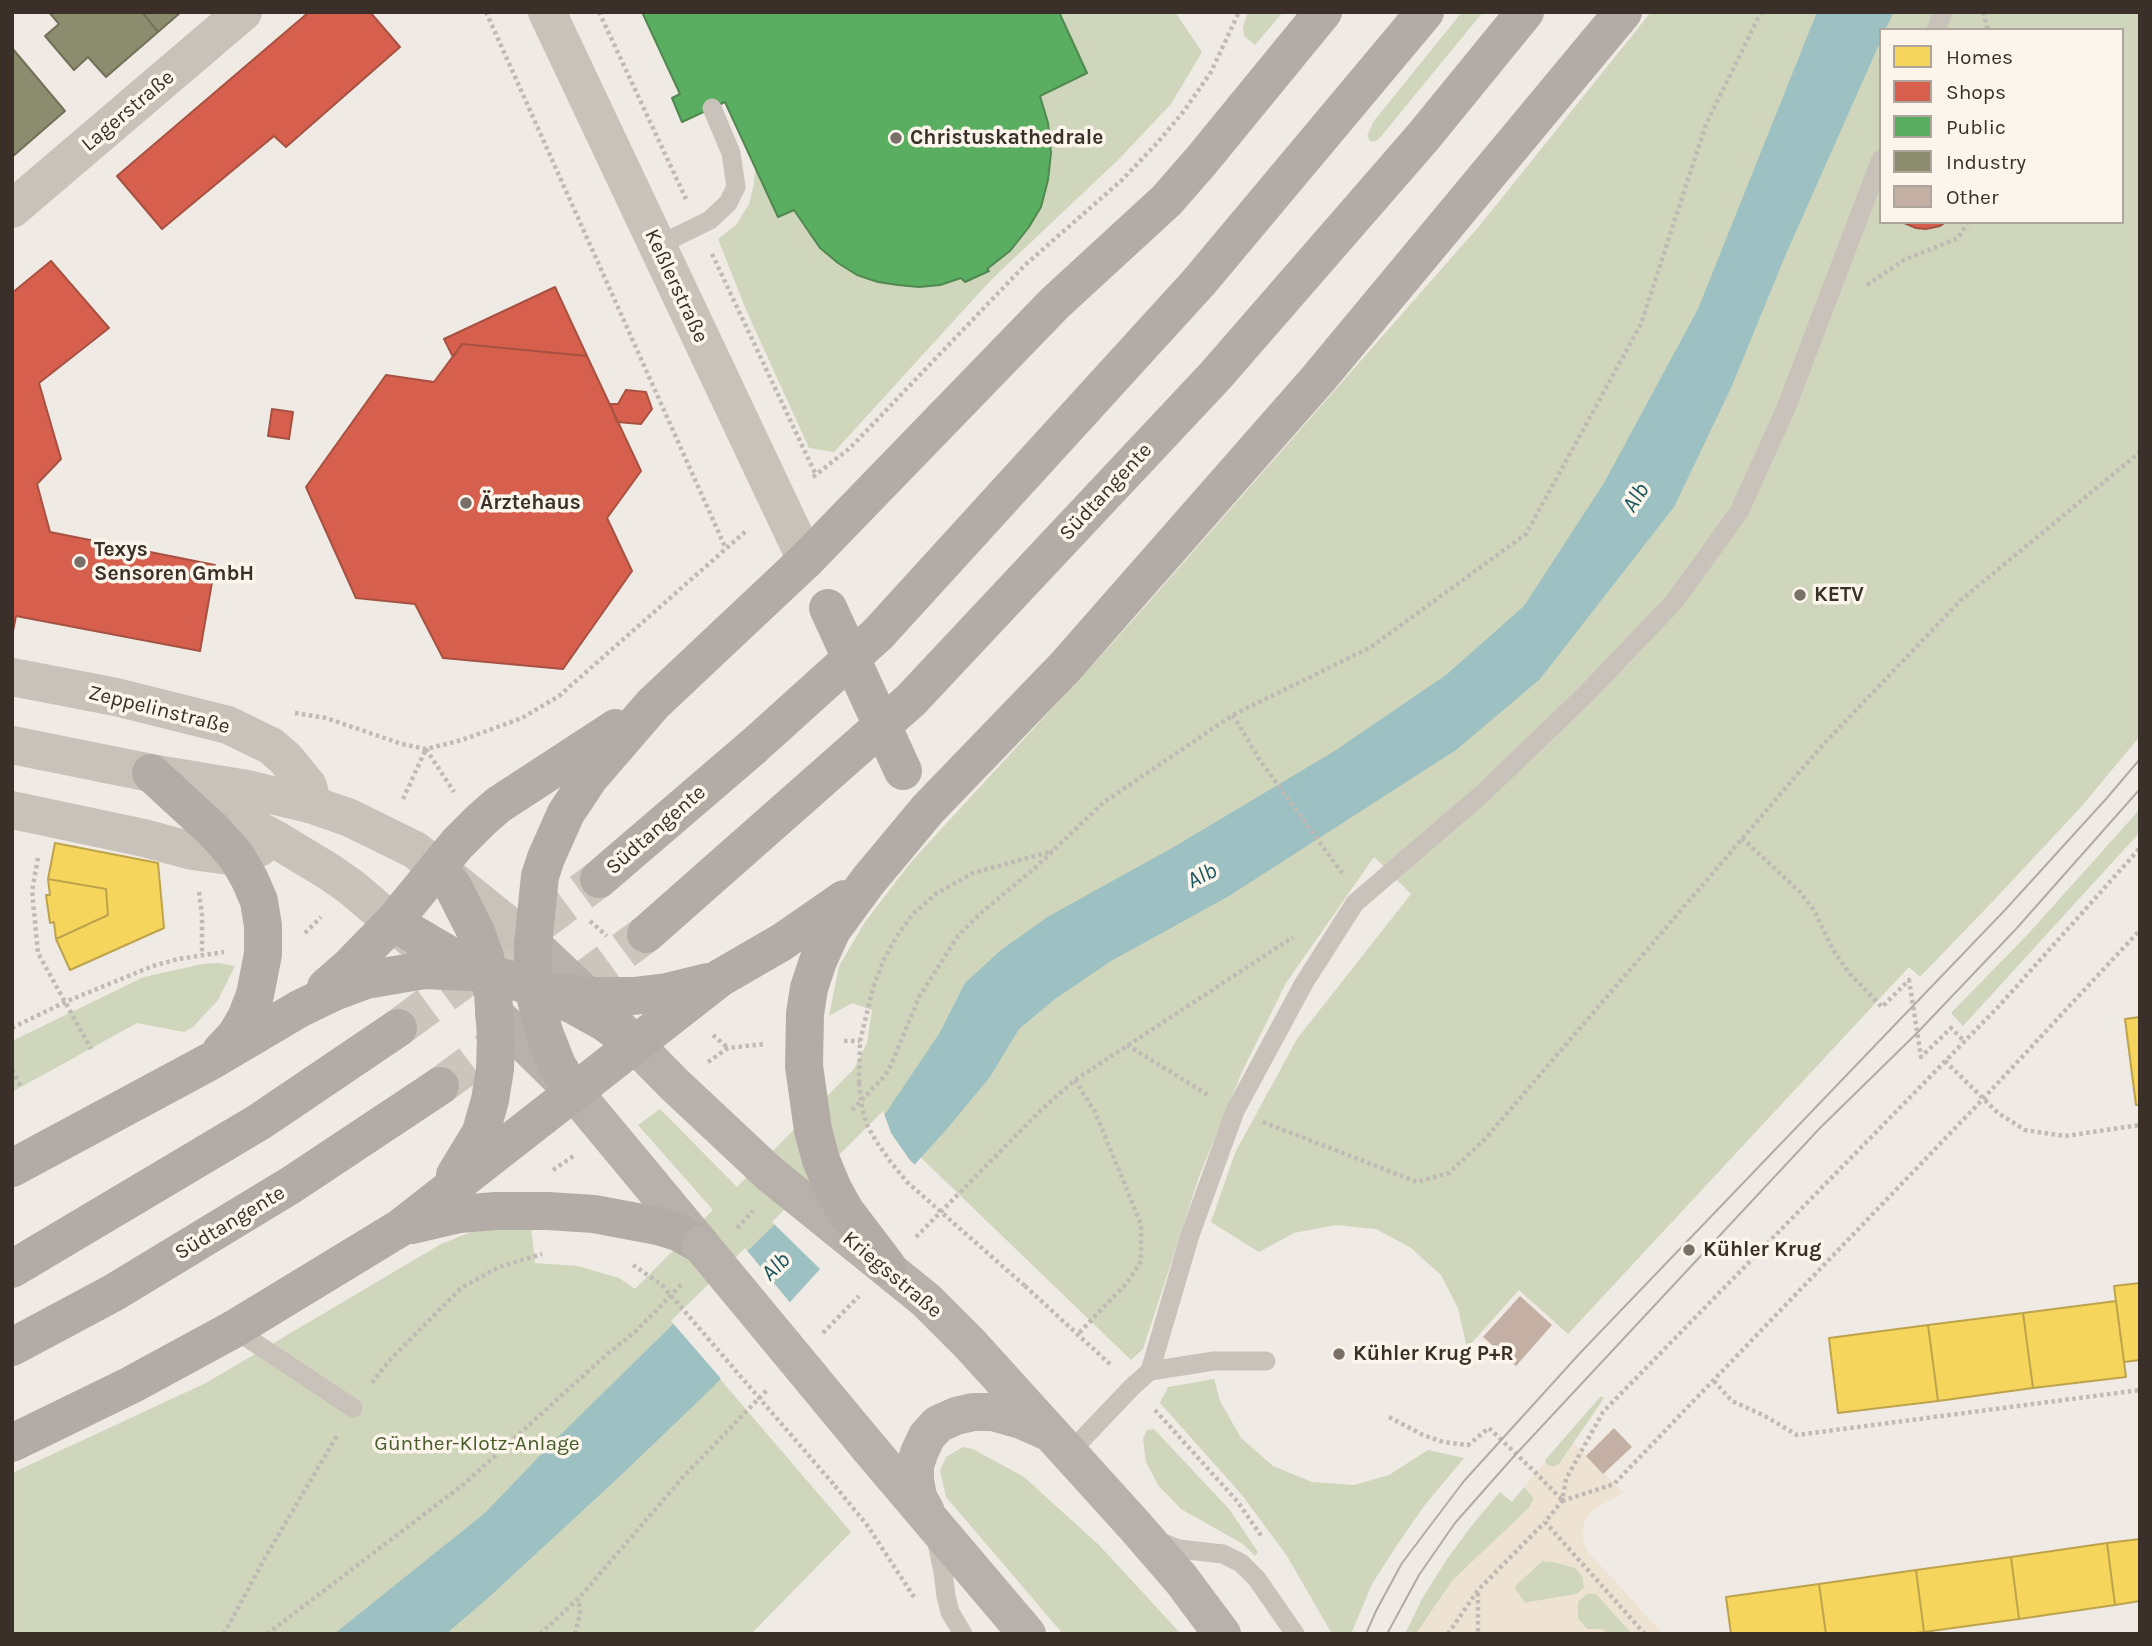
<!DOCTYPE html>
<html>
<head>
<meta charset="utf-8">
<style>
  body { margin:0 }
  #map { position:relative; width:2152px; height:1646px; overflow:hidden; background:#efeae3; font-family:Karla,sans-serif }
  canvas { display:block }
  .frame { position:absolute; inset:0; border:14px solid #3a2f29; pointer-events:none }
  .legend { position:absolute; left:1879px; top:28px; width:245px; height:196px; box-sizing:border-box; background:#fbf5eb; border:2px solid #aea69d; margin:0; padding:9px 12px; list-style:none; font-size:21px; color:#3a2f29 }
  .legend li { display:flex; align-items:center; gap:14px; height:35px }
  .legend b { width:35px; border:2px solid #aea69d }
</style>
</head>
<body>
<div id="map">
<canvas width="2152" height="1646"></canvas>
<div class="frame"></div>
<ul class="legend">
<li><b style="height:19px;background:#f6d55c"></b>Homes</li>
<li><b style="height:19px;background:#d6604d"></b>Shops</li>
<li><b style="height:19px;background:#5aae61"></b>Public</li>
<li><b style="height:19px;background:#8c8c6e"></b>Industry</li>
<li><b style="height:19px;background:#c4afa4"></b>Other</li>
</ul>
</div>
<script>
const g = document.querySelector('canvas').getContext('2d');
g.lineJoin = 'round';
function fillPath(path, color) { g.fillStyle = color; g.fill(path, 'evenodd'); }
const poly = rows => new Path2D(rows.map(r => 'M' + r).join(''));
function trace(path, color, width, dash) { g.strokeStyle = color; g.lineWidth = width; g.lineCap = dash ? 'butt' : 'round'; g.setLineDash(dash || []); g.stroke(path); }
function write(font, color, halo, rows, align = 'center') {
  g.font = font + ' Karla,sans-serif'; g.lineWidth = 7; g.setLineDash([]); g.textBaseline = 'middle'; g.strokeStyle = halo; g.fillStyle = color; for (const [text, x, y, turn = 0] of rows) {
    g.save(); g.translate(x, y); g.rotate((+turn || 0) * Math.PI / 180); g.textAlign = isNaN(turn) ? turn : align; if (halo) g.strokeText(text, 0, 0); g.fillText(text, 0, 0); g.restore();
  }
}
const green = poly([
  [1059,12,1175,12,1202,52,1171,104,1119,159,991,280,834,452,809,448,747,312,718,239,736,225,749,204,754,184,755,168,778,217,794,210,820,248,838,263,857,275,878,282,919,287,940,285,961,278,965,282,989,272,987,269,1010,251,1029,227,1041,207,1048,180,1051,153,1048,123,1040,96,1087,73],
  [1248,12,1283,12,1255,45,1244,36,1243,27],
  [1462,12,1483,12,1378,140,1371,142,1367,136,1374,121],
  [1651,12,2140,12,2140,736,2081,807,1995,899,1920,977,1909,967,1568,1334,1519,1290,1467,1348,1458,1308,1441,1275,1411,1248,1376,1229,1336,1225,1294,1233,1259,1252,1211,1222,1235,1153,1297,1039,1411,894,1374,857,1286,983,1242,1072,1200,1174,1143,1349,1131,1360,913,1150,690,1344,851,1532,751,1634,12,1634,12,1473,206,1383,441,1244,494,1223,530,1216,535,1263,578,1266,619,1278,635,1289,713,1210,638,1125,660,1109,737,1187,854,1069,867,1043,872,1010,852,1003,829,1016,839,966,865,922,911,862,1125,629,1481,224],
  [1881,30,2122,30,2122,222,1881,222],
  [2140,809,2140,832,1963,1026,1951,1013,2029,933],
  [219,963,235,966,218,1000,193,1027,184,1032,137,1023,12,1092,12,1041,144,977,202,964],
  [1214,1379,1220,1401,1241,1438,1273,1466,1312,1482,1354,1485,1389,1475,1428,1450,1464,1458,1424,1506,1395,1548,1372,1584,1351,1634,1332,1634,1287,1556,1242,1495,1160,1403,1168,1387],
  [1601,1396,1604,1398,1559,1464,1554,1467,1548,1465,1545,1462,1546,1459],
  [1154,1429,1229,1509,1258,1552,1255,1556,1243,1544,1181,1509,1158,1485,1146,1462,1143,1439,1147,1430],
  [963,1447,973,1449,1024,1477,1099,1545,1181,1634,1063,1634,946,1497,940,1471,946,1457],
  [1524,1487,1534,1498,1529,1508,1453,1580,1416,1634,1405,1634,1422,1599,1447,1559,1473,1524,1500,1492,1512,1502],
  [1542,1561,1555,1562,1575,1568,1583,1577,1584,1588,1577,1594,1524,1603,1513,1588],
  [1586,1594,1596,1594,1630,1631,1630,1634,1607,1634,1603,1629,1587,1629,1578,1619,1578,1602]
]);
const plaza = poly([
  [1574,1444,1624,1493,1597,1507,1590,1514,1584,1523,1582,1533,1584,1544,1590,1554,1663,1634,1630,1634,1630,1631,1596,1594,1586,1594,1578,1602,1578,1619,1587,1629,1603,1629,1607,1634,1416,1634,1453,1580,1529,1508,1534,1498,1524,1487,1545,1462,1548,1465,1555,1467,1559,1464],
  [1542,1561,1555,1562,1575,1568,1583,1577,1584,1588,1577,1594,1525,1603,1514,1587]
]);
const water = poly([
  [1817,12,1894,12,1885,30,1881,30,1881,40,1786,254,1731,388,1674,507,1540,679,1456,750,1229,896,1111,961,1055,999,1019,1029,990,1077,946,1130,713,1387,617,1479,488,1598,446,1634,334,1634,485,1513,551,1444,881,1120,939,1034,965,983,1001,950,1049,916,1172,848,1333,752,1446,675,1524,606,1604,483,1698,309]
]);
const pier = poly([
  [883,1111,891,1133,909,1159,916,1166,822,1271,772,1222],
  [745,1248,792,1305,723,1381,671,1321]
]);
const homes = poly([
  [55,843,158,863,164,928,70,970,56,939,108,915,106,889,48,879,55,843],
  [48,879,106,889,108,915,56,939,54,922,50,923,46,895,50,895,48,879],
  [2140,1017,2140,1105,2136,1105,2125,1019,2140,1017],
  [2140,1283,2140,1360,2124,1362,2114,1286,2140,1283],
  [2116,1301,2126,1377,2033,1388,2023,1313,2116,1301],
  [2023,1313,2033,1388,1938,1401,1928,1325,2023,1313],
  [1928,1325,1938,1401,1838,1413,1829,1338,1928,1325],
  [2140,1539,2140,1601,2115,1605,2107,1543,2140,1539],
  [2107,1543,2115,1605,2019,1619,2011,1557,2107,1543],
  [2011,1557,2019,1619,1924,1632,1916,1570,2011,1557],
  [1916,1570,1924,1632,1909,1634,1826,1634,1819,1584,1916,1570],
  [1819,1584,1826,1634,1731,1634,1726,1597,1819,1584]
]);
const shops = poly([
  [309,12,370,12,400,47,286,147,274,136,162,229,117,176,309,12],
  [1902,222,1946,222,1940,226,1926,229,1916,228,1902,222],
  [51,261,109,328,39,383,61,459,37,484,50,532,215,565,200,651,16,616,12,636,12,293,51,261],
  [555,287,587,356,462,344,453,357,444,339,555,287],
  [462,344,587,356,641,471,607,518,632,571,563,669,443,658,415,604,356,598,306,487,386,375,434,382,462,344],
  [626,390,646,392,652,409,641,424,617,422,610,404,618,404,626,390],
  [272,409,293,412,289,439,268,436,272,409]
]);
const public = poly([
  [642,12,1059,12,1087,73,1040,96,1048,123,1051,153,1048,180,1041,207,1029,227,1010,251,987,269,989,271,965,282,961,278,940,285,919,287,898,285,878,282,857,275,838,263,820,248,794,210,778,217,725,102,682,122,672,98,680,94,642,12]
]);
const industry = poly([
  [49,12,142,12,158,32,106,77,88,57,74,70,45,36,59,24,49,12],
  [142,12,181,12,158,32,142,12],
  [12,48,65,111,12,157,12,48]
]);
const building = poly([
  [1520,1296,1552,1325,1516,1366,1483,1337],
  [1614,1428,1632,1447,1603,1474,1586,1456]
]);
const trunkTunnel = poly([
  [398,1028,599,879],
  [440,1086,646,934]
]);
const path = poly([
  [486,12,726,549],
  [599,12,686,199],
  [1983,12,1988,30],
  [712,254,816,475],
  [1867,285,1904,260,1958,238,1968,222],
  [813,477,850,448,1025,265,1122,180,1158,142,1184,111,1211,72,1239,12],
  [295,713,326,718,402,744,426,749,462,740,522,718,559,696,746,531],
  [1233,715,1259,759,1342,873],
  [426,749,454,792],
  [403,799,426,749],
  [1742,838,1800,892,1814,910,1833,950,1850,974,1882,1007,1909,980,1921,1057,1951,1028,1965,1042],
  [38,858,32,891,38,953,91,1049],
  [199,892,202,915,202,954],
  [590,921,607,936],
  [305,933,321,917],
  [12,1028,65,1002,153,966,178,959,224,952],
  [713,1035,728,1048],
  [844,1041,860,1041],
  [1127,1045,1208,1095],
  [1945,1061,1998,1113,2025,1130,2065,1136,2140,1125],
  [708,1062,728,1048,765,1044],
  [12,1070,21,1087],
  [1075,1080,1095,1112,1141,1224,1141,1261,1127,1283,1077,1335],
  [859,1083,860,1041,873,988,884,959,897,936,913,914,937,893,973,873,1053,851],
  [852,1110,884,1077,891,1065,919,997,958,936,981,913,1035,868,1104,802,1233,715,1371,647,1526,534,1641,324,1706,124,1761,12],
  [1263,1122,1417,1182,1449,1173,1485,1139,1819,749,1961,600,2140,452],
  [553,1170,575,1155],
  [737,1228,753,1211],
  [916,1237,1041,1110,1075,1080,1293,937],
  [633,1265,662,1285],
  [1025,1286,1112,1366],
  [823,1333,859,1296],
  [1714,1381,1732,1401,1763,1415,1797,1435,2140,1390],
  [372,1383,388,1362,461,1288,499,1267,542,1254],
  [1155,1410,1237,1501,1262,1537],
  [1389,1417,1423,1435,1443,1442,1468,1445,1489,1428,1536,1473,1562,1500],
  [835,1486,867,1525,914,1597],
  [1562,1501,1614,1484,1982,1100,2140,930],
  [1478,1593,1478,1634],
  [224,1634,266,1556,338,1434],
  [267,1634,464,1484,606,1355,636,1331,682,1284],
  [540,1634,579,1598,683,1477,768,1389],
  [575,1634,580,1613,579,1599],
  [1448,1634,1478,1590,1545,1522],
  [1645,1634,1545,1522,1562,1501,1566,1479,1603,1412,1999,1006,2140,848]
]);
const service = poly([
  [1936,30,1943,12],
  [657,246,710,220,728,203,736,187,731,153,712,108],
  [234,1329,353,1408],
  [1150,1371,1214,1361,1266,1361],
  [1070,1452,1133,1386,1150,1371,1190,1235,1235,1111,1304,983,1355,903,1483,793,1585,695,1674,602,1739,512,1786,408,1881,159],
  [936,1538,943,1572,946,1596,950,1612,963,1634],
  [1156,1540,1179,1549,1223,1554,1241,1563,1257,1579,1295,1634]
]);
const minor = poly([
  [547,12,806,560],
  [12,209,243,12],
  [12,677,116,697,228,725,271,746,286,759,308,786,313,805],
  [12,810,144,838,192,851,237,857,259,848]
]);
const tertiary = poly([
  [12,745,151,773,247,789,313,805,350,818,415,850,533,945],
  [181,789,275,839,328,871,351,887,417,943]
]);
const primary = poly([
  [533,945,587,996,675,1085,770,1174],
  [494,1013,574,1092,701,1245],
  [970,1344,1135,1526,1181,1579,1222,1634],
  [870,1449,1027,1634],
  [926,1512,918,1497,915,1480,915,1466,919,1453,927,1436,938,1424,956,1416,973,1412,993,1412,1021,1420,1048,1432]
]);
const trunk = poly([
  [151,773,215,832,237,857,250,880,259,901,263,926,263,954,255,995,246,1018,236,1035,221,1051],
  [438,867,452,885,476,932,485,957,493,994,496,1037,495,1069,490,1100,481,1132,455,1175],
  [599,879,754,746,878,634,1199,282,1425,12],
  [393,922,461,962,489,973,533,987,575,1006,604,1022,635,1045],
  [646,934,911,700,1216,375,1423,137,1525,12],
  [326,987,349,967,393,922,457,844,481,820,498,805,616,728],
  [563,992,587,996,634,996,667,992,708,982],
  [574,1092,557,1065,544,1032,533,987,533,945,540,876,546,858,566,813,590,777,653,704,806,560,1055,303,1167,200,1201,161,1323,12],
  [813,1130,804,1066,805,1014,809,988,818,961,832,930,868,881,928,809,1065,667,1318,379,1623,12],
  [12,1168,211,1061,299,1009,334,992,366,980,424,970,489,973],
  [412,1225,459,1214,496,1211,548,1211,594,1214,658,1226,680,1233,701,1245],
  [12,1269,259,1122,398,1028],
  [12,1347,113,1293,291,1185,440,1086],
  [12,1443,131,1385,234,1329,400,1228,720,978,782,942,844,899]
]);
const tram = poly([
  [1366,1634,1376,1611,1402,1563,1464,1481,1581,1352,2005,910,2106,799,2140,759],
  [1387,1634,1419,1575,1455,1523,1516,1454,1820,1128,1917,1033,2016,929,2140,789]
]);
const pathBridge = poly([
  [859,1083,862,1108,867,1125,876,1141,890,1161,907,1182,1025,1286],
  [662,1285,835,1486]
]);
const primaryBridge = poly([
  [770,1174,926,1300,970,1344],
  [701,1245,870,1449]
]);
const trunkBridge = poly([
  [828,608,903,771],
  [813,1130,821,1160,833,1189,846,1212,887,1266]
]);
const markers = [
  [896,138,7,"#79706a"],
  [466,503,7,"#79706a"],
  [80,562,7,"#79706a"],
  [1800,595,7,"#79706a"],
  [1689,1250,7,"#79706a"],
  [1339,1354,7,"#79706a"]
];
const streetNames = [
  ["Lagerstraße",128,111,-40],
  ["Keßlerstraße",676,286,65],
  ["Südtangente",1106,492,-47],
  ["Zeppelinstraße",159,710,14],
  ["Südtangente",656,830,-41],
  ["Südtangente",230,1223,-31],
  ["Kriegsstraße",892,1275,40]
];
const poiNames = [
  ["Christuskathedrale",910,138],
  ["Ärztehaus",480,503],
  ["Texys",94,550],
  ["Sensoren GmbH",94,574],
  ["KETV",1814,595],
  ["Kühler Krug",1703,1250],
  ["Kühler Krug P+R",1353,1354]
];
const parkNames = [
  ["Günther-Klotz-Anlage",477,1444]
];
const waterNames = [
  ["Alb",1636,498,-57],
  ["Alb",1202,876,-26],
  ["Alb",776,1267,-44]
];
fillPath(green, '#cfd6bc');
fillPath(plaza, '#eee3d2');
fillPath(water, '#9dc0c2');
fillPath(pier, '#efeae3');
fillPath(homes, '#f6d55c');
trace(homes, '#bea34d', 2);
fillPath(shops, '#d6604d');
trace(shops, '#a75142', 2);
fillPath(public, '#5aae61');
trace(public, '#508850', 2);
fillPath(industry, '#8c8c6e');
trace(industry, '#737059', 2);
fillPath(building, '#c4afa4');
trace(trunkTunnel, '#cbc5be', 38, [38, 19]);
trace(path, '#c1bab4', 4.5, [3.5, 3.5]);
trace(service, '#c9c2bb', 19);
trace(minor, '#c9c2bb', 38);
trace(tertiary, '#c9c2bb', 38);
trace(primary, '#b8b0aa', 38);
trace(trunk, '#b3aca6', 38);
trace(tram, '#b0aba6', 2);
trace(pathBridge, '#c1bab4', 4.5, [3.5, 3.5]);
trace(primaryBridge, '#b8b0aa', 38);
trace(trunkBridge, '#b3aca6', 38);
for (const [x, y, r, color] of markers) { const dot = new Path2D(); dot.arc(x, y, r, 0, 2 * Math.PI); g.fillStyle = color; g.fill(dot); trace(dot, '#fbf5eb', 2.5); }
write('21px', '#3a2f29', '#fbf5eb', streetNames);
write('bold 21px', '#3a2f29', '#fbf5eb', poiNames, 'left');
write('21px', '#475b2b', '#fbf5eb', parkNames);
write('italic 23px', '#1b575f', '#fbf5eb', waterNames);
</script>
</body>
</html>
